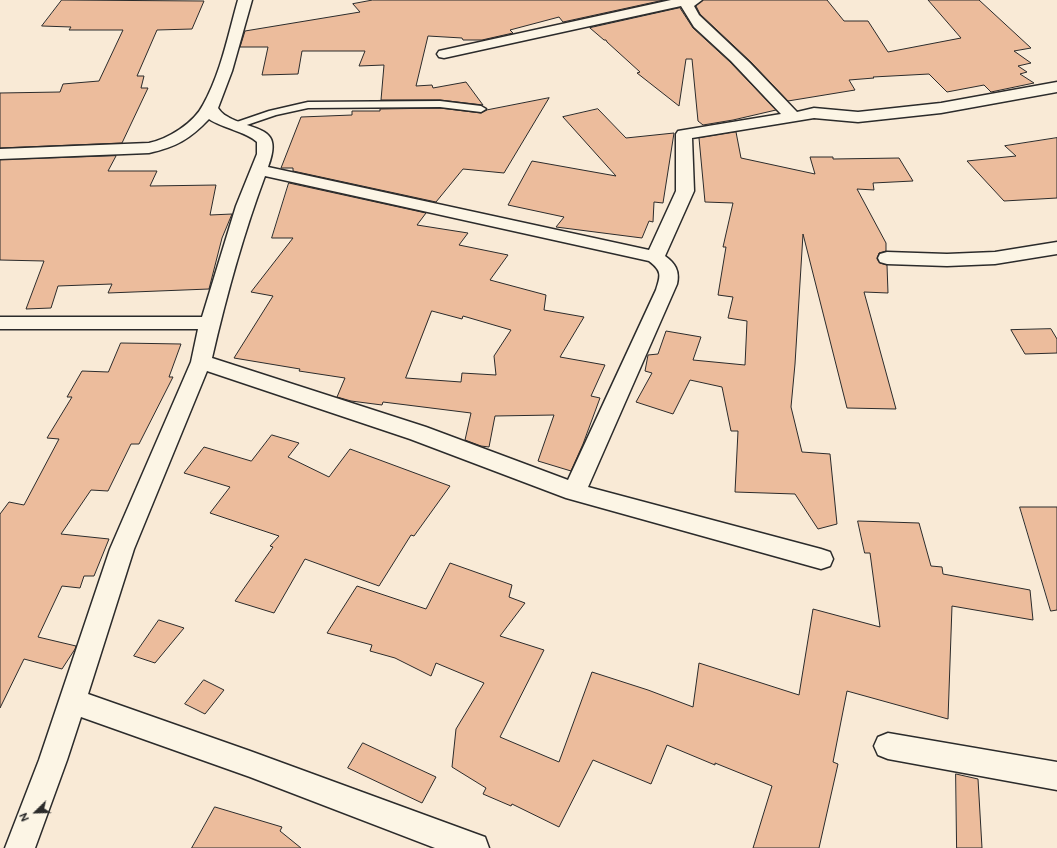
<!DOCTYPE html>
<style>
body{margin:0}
#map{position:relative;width:1057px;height:848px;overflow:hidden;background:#f9ead6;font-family:"Balsamiq Sans",sans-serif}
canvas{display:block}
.north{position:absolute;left:16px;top:792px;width:40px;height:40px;-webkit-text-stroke:3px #fcf5e5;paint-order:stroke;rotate:247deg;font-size:11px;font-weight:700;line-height:16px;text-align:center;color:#2b2b2b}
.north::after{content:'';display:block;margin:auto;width:14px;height:18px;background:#2b2b2b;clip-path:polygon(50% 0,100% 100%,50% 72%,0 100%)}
</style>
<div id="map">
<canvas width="1057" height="848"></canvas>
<div class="north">N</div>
</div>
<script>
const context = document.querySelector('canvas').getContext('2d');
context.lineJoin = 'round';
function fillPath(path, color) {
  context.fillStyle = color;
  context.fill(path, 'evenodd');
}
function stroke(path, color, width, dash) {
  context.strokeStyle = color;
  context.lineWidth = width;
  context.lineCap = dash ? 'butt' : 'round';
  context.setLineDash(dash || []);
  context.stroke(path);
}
const building = new Path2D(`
 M62,0l142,1 -12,28 -35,1 -20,46h7l-3,12h7l-26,55 -122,5v-55l60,-1 3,-8 36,-3 24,-51h-54l2,-3 -29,-1z
 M373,0h291l-101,22 -4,-5 -49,13 3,3 -31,7h-19l-1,-2 -34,-2 -12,50 16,-1 1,3 33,-6 17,23 -43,-5h-59l3,-35 -25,1 6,-15h-63l-4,23 -36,1 6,-28h-28l5,-16 115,-19 -7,-8z
 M703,0h124l17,21h24l20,31 73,-14 -33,-38h51l52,48 -17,3 17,12 -13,3 9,6 -7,2 14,9 -43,9 -7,-7 -37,7 -18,-18 -56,3 1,1 -25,2 6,10 -67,11 -37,-39 -51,-48 -4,-8z
 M680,8l13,20 37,34 46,48 -43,10 -30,5 -5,-4 -6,-62h-6l-7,47 -42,-33 3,-1 -33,-30 -1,-2h-2l-14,-12z
 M549,98l-45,75 -41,-4 -27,33 -143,-31v-3h-12l20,-51 51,-2v-4h28v-2l60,-1 41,5 6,-3z
 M598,109l28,29 48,-5 -11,70 -9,-1 -1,20 -4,-1 -7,17 -86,-11 8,-10 -56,-12 24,-44 84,15 -53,-59z
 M736,132l5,26 74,16 -5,-17h23v2l66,-1 14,23 -40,2 1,7 -17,-1 29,54v8l-7,2 -2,6 3,4 7,2 1,28 -24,-1 32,117 -49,-1 -44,-174 -8,130 -4,43 11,45 28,2 7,70 -19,5 -23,-35 -60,-2 3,-61h-7l-9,-44 -32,-7 -17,34 -37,-12 16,-29 -7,-2 3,-16 10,-1 8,-23 35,6 -8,23 52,5 2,-44 -19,-3 5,-21 -15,-2 8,-48h-3l10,-44 -28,-1 -6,-64z
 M1057,138v60l-53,3 -37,-40 49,-5 -11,-10z
 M116,156l-8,15h49l-7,15 66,-1 -6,30 22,-1 -10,24 -13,51 -101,4 4,-9 -54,2 -7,22 -25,1 18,-48 -44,-1v-100z
 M289,183l137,30 -9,12 51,8 -9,12 49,10 -18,25 56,15 -2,15 40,7 -24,40 45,8 -14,31 9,2 -17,46 -12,27 -33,-10 16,-46 -59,1 -6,31 -8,-1 -16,-6 6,-27 -88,-11 -1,3 -31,-4 -14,-4 8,-19 -46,-7 1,-2 -66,-11 39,-62 -22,-4 42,-54h-21zM432,311l30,8 1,-3 48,14 -17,26 2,19 -34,-2 -1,9 -55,-4z
 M1051,329l6,10v14l-32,1 -14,-24z
 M121,343l60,1 -12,33h4l-34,67h-8l-23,47 -17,-1 -30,44 48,5 -15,37h-10l-4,12 -18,-2 -24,51 38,9 -1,3 -13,20 -38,-10 -24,49v-194l9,-12 15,3 35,-66 -12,-1 25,-41h-5l15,-26 26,1z
 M272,435l27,8 -11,14 41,20 21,-28 100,37 -36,50 -3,-1 -32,51 -74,-27 -31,54 -39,-12 38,-54 -3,-1 9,-10 -69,-23 20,-26 -46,-14 20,-26 47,14z
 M1020,507h37v103l-6,1z
 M858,521l61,2 12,43 11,1 1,7 87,16 3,30 -81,-14 -4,113 -101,-28 -14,71 5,2 -19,84h-66l19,-62 -57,-23v2l-48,-20 -16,39 -58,-24 -34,67 -47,-23 -1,2 -28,-12 3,-6 -34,-21 4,-38 28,-46 -48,-20 -5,13 -36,-18 -25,-7 2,-6 -45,-12 30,-47 69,23 24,-46 62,22 -3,12 16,6 -25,33 44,14 -44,87 59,25 33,-90 56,18 45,17 6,-44 100,32 14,-86 67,18 -10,-74h-5z
 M159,620l25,8 -29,35 -21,-7z
 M204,680l20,10 -19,24 -20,-10z
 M363,743l73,34 -14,26 -74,-35z
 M956,774l22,5 4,69h-25z
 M215,807l67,20 -2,4 21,17h-109z`);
fillPath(building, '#ecbc9c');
stroke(building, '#2b2b2b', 1);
const service = new Path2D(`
 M440,101l41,5 5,3 -5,3 -41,-5 -132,1 -32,7 -41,14 -5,-3 1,-2 38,-13 39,-9z`);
const minor = new Path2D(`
 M238,0h14l-20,71 -14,37c4,6 8,8 14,11 28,13 51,9 36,48l381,83 27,-59v-57l2,-3 103,-17 -50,-53 -37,-34 -13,-21 -237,52 -5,-1 -2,-3 2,-3 232,-51h31l-8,6 5,9 51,48 47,49 17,-4 44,4 83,-9 116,-21v10l-116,21 -83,9 -44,-4 -122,20 2,53 -29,65c10,7 15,15 12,28l-89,203 233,62 9,3 3,7 -3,7 -9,3 -255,-71 -156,-59 -203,-68 -73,178 -46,145 162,57 224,82 11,4 4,11h-54l-185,-71 -169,-60 -14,43 -32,88h-30l34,-88 71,-211 81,-187 7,-33h-198v-12h202l34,-111 21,-52v-12c-10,-10 -35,-14 -48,-23 -19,20 -33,28 -60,34l-149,6v-10l149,-6c19,-4 45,-20 54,-38 18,-32 25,-70 35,-105zM265,176l384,85c13,10 12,14 7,29l-88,190 -142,-53 -214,-69c14,-61 31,-123 53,-182z
 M1057,242v12l-62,10 -48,2 -60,-2 -7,-2 -2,-4 2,-4 7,-2 60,2 48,-2z
 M888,733l169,29v28l-169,-31 -10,-4 -4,-9 4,-9z`);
stroke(service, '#2b2b2b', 3);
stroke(minor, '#2b2b2b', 3);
fillPath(service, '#fcf5e5');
fillPath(minor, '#fcf5e5');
</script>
